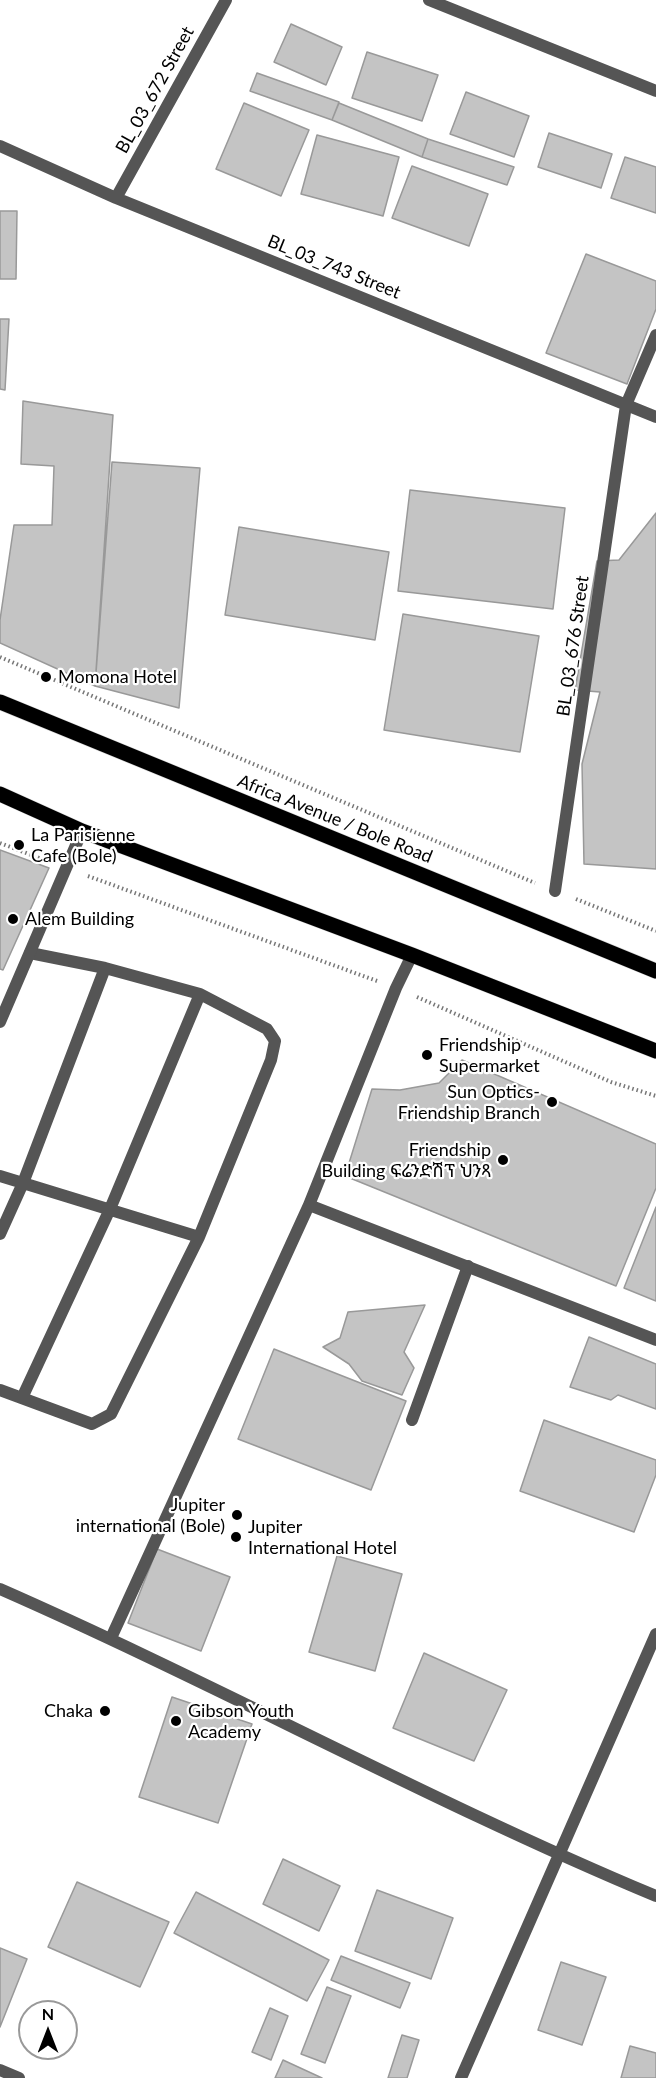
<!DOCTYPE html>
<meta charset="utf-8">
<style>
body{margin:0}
#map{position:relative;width:656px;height:2078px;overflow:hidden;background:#fff;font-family:Lato,sans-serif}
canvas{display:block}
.north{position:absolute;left:18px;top:2000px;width:60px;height:60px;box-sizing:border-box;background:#fff;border:2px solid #999;border-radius:50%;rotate:0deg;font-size:16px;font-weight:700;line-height:24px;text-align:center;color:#000}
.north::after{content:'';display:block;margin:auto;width:21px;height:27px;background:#000;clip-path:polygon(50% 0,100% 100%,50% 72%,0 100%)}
</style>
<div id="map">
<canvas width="656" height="2078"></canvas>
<div class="north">N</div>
</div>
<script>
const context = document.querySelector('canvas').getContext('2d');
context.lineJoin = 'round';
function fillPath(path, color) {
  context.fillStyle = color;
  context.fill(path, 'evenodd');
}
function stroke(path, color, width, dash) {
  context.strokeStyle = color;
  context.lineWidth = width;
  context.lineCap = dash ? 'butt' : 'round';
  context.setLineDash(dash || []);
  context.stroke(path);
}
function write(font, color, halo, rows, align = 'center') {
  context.font = font + ' Lato,"Noto Sans Ethiopic",sans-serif';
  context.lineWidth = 4.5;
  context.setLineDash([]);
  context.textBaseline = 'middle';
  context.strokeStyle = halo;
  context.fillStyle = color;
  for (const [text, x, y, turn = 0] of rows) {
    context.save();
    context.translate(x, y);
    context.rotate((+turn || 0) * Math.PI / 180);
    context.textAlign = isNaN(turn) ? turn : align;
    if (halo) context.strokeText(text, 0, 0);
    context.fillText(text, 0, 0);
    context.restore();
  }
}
const building = new Path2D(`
 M291,24l51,23 -16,38 -52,-23z
 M367,52l71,23 -16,46 -70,-23z
 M257,73l82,29 -7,18 -82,-29z
 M466,92l63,24 -15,41 -64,-23z
 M244,103l65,27 -28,66 -65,-27z
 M339,103l89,36 -6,18 -90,-37z
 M549,133l63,21 -11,34 -63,-21z
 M317,135l82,22 -16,59 -82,-22z
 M428,139l86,28 -7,18 -85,-28z
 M625,157l31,10v46l-45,-15z
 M412,166l76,28 -19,52 -77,-28z
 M0,211h17l-1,68h-16z
 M586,254l70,27v28l-29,75 -81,-31z
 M0,319h9l-4,71 -5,-1z
 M23,401l90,14 -18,271 -95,-43v-23l14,-95h38l2,-59 -33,-2z
 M112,462l88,6 -21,240 -84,-22z
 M410,490l155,18 -12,101 -155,-18z
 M656,513v356l-72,-5 -2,-100 18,-72 -25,-2 22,-129 22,-1z
 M239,527l150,25 -14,88 -150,-25z
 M403,614l136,22 -19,116 -136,-22z
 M0,850l49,18 -46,102 -3,-1z
 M462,1060l194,84v44l-40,98 -271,-110 27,-87 28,1 39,-7z
 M656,1207v94l-32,-13z
 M425,1305l-21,47 10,16 -12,27 -40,-14 -13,-17 -26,-17 17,-9 8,-26z
 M589,1337l67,27v45l-38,-14 -7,5 -41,-13z
 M274,1349l132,52 -35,89 -133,-51z
 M544,1420l112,40v15l-22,57 -114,-41z
 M157,1549l73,28 -29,74 -73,-28z
 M337,1556l65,18 -27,97 -66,-19z
 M424,1653l83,37 -33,71 -81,-33z
 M172,1697l80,27 -34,99 -79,-26z
 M283,1859l57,27 -21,45 -56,-27z
 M77,1882l92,40 -29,65 -92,-40z
 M377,1890l76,28 -22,61 -76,-28z
 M196,1892l133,68 -22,41 -133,-68z
 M0,1948l27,11 -27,68z
 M341,1956l69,27 -10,25 -69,-28z
 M561,1962l45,15 -24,68 -44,-15z
 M327,1987l24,9 -26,67 -24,-9z
 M270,2008l18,8 -17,44 -19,-8z
 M402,2035l17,5 -12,38h-19z
 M630,2046l26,7v25h-35z
 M283,2060l39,18h-47z`);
fillPath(building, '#c4c4c4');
stroke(building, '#999', 1.5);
const primary = new Path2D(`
 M0,702l656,269
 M0,794l82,37 330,124 244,96`);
stroke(primary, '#dbdbdb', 16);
stroke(new Path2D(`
 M0,657l535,226
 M0,843l47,18
 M88,876l289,105
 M576,899l80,32
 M417,997l194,85 45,14`), '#777', 4, [1.5, 3]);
stroke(new Path2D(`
 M0,1176l199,61
 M0,1234l23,-51 82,-215
 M0,1390l92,34 19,-10 88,-177 72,-177 4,-19 -8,-12 -67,-35 -95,-26 -75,-15
 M22,1398l88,-189 90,-215
 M412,1420l56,-154`), '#555', 12);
stroke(new Path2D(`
 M429,0l227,91
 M0,146l116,52 540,219
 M116,198l110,-198
 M555,891l71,-486 30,-70
 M0,1022l82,-191
 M309,1205l347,135
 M0,1589c221,97 433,214 656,307
 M111,1638l198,-433 87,-217 16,-33
 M0,2070l19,8
 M461,2078l195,-444`), '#555', 12);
stroke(primary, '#000', 15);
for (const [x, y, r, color] of [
 [46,677,6,"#000"],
 [19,845,6,"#000"],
 [13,919,6,"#000"],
 [427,1055,6,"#000"],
 [552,1102,6,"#000"],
 [503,1160,6,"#000"],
 [237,1515,6,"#000"],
 [236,1537,6,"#000"],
 [105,1711,6,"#000"],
 [176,1721,6,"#000"]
]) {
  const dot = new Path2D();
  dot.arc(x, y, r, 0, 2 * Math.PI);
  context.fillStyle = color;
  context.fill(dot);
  stroke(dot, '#fff', 2);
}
write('18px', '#000', '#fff', [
 ["BL_03_672 Street",155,90,-61],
 ["BL_03_743 Street",334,267,22],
 ["BL_03_676 Street",573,646,-82],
 ["Africa Avenue / Bole Road",335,819,22]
]);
write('18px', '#000', '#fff', [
 ["Momona Hotel",58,677],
 ["La Parisienne",31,835],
 ["Cafe (Bole)",31,856],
 ["Alem Building",25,919],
 ["Friendship",439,1045],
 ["Supermarket",439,1066],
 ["Sun Optics-",540,1092,"right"],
 ["Friendship Branch",540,1113,"right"],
 ["Friendship",491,1150,"right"],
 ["Building ፍሬንድሽፕ ህንጻ",491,1171,"right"],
 ["Jupiter",225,1505,"right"],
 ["international (Bole)",225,1526,"right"],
 ["Jupiter",248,1527],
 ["International Hotel",248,1548],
 ["Chaka",93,1711,"right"],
 ["Gibson Youth",188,1711],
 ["Academy",188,1732]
], 'left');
</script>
